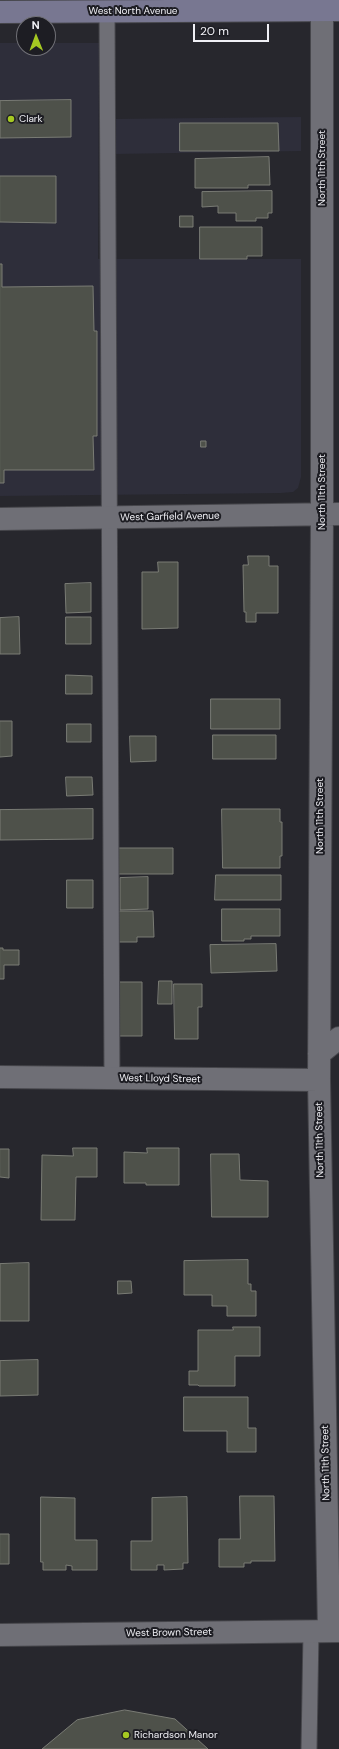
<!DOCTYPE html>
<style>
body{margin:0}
#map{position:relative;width:339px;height:1749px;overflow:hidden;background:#27272d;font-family:"DM Sans",sans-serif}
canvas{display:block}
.north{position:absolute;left:16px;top:16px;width:40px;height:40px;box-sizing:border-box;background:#1d1d23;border:1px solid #717177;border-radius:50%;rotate:359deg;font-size:11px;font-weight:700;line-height:16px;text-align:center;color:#f0f0f5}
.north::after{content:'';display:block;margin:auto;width:14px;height:18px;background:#a5c822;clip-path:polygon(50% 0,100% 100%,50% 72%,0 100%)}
.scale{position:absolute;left:193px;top:24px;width:76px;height:18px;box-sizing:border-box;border:2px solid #f0f0f5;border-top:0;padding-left:5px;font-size:12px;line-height:14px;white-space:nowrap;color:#f0f0f5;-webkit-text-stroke:3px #1d1d23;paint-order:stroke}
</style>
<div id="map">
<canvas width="339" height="1749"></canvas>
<div class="north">N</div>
<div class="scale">20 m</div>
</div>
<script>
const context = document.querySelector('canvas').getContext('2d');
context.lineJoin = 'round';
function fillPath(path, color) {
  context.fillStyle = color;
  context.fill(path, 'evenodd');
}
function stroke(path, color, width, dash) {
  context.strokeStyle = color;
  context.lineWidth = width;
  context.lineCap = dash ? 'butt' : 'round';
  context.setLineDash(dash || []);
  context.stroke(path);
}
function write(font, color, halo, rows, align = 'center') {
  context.font = font + ' "DM Sans",sans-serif';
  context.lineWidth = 4;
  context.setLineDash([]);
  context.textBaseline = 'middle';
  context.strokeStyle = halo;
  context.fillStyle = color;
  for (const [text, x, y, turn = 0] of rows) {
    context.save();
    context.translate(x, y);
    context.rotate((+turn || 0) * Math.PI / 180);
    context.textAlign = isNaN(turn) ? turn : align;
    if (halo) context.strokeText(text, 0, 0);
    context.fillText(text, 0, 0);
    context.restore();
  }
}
fillPath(new Path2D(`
 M0,43h24v5h24v-5h51l-1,216h203v218l-3,11 -5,4 -12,1 -281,3z
 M301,117v34l-187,3v-35z`), '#2e2e3a');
const building = new Path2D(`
 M71,100v37l-71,1v-37z
 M180,123h98l1,28h-99z
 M269,157l1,28h-22v3h-53v-29z
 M0,176h56v47l-56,-1z
 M272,191v22h-4v5h-12v3h-20v-8h-18v-7l-16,1v-15z
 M180,216h13v11h-13z
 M200,227h62v29h-15v3h-47z
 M0,264h2v23l91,-1 1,45h3v105h-4l1,34h-90v13h-4z
 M201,441h5v6h-5z
 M248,556h21v10h9v47h-22v9h-10v-10h-2l-1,-47h5z
 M158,562h20v66l-36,1v-57h16z
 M91,583v29l-25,1 -1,-29z
 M19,617l1,37h-20v-36z
 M66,617h25v27h-25z
 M66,675l26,1v18h-26z
 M211,699h69v30h-69z
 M0,721h12v35l-12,1z
 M67,724h24v18h-24z
 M213,735h63v24h-63z
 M130,736h26v25l-25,1z
 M66,777h26l1,18 -26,1z
 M93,809v30l-93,1v-30z
 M222,809h58v13h2v34h-2v12h-57z
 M116,848h57v26h-56z
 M216,875h65v25h-66z
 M148,877v32l-28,1v-32z
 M67,880h26v28h-26z
 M222,909h58v27h-29v3h-7v2h-22z
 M115,911h38l1,26h-17v5h-22z
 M276,944l1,27 -66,2 -1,-28z
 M0,948h3v2h16v15h-15v14h-4z
 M159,981h13v23h-14z
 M116,982h26v54h-25z
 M174,984h28v23h-4v32h-23z
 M73,1148h24v29h-21l-1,43h-34l1,-65 31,1z
 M147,1148h32v37h-33v-2h-22v-31l23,1z
 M0,1149h9v29l-9,-1z
 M211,1154h28l1,26 28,1v36h-56z
 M248,1260v24h3v7h5v25h-29v-10h-15v-11h-28v-34z
 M29,1263v58h-29v-57z
 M118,1281h13l1,12 -14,1z
 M233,1327h27v29h-25v30h-36l-1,-1h-9v-14h9v-41h35z
 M38,1360v35l-38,1v-35z
 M184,1397h64v31h8v24h-29v-21h-43z
 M240,1496h34l1,65h-24v2h-7v4h-25v-28h21z
 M41,1497l34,1v42h22v30h-25v-4l-6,-1v5h-23v-8h-2z
 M187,1497l1,66h-5v6l-19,1v-5h-7v5h-26v-29h21v-43z
 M0,1534h9v30h-9z
 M125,1710l50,9 33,30h-166l35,-29z`);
fillPath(building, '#4e514a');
stroke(building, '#7a7c75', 1);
const lane = new Path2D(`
 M107,11l5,1068
 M309,1749l2,-118`);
const street = new Path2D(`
 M322,0v514l-3,566 10,551
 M0,519l339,-5
 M319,1054l20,-16
 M0,1077l319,3
 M0,1635l339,-4`);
const secondary = new Path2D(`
 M0,12l339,-2`);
stroke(lane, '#46464b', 17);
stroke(street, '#46464b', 24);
stroke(secondary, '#46464b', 24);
stroke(lane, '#6f6f76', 15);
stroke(street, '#6f6f76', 22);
stroke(secondary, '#787791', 22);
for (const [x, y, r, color] of [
 [11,119,4,"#a5c822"],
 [126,1735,4,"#a5c822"]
]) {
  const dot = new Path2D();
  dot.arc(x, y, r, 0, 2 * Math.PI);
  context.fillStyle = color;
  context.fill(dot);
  stroke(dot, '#1d1d23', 1.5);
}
write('10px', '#f0f0f5', '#1d1d23', [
 ["West North Avenue",133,11],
 ["North 11th Street",322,168,-90],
 ["North 11th Street",322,492,-90],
 ["West Garfield Avenue",170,517,-1],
 ["North 11th Street",320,816,-90],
 ["West Lloyd Street",160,1079,1],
 ["North 11th Street",320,1140,-91],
 ["North 11th Street",326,1463,-91],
 ["West Brown Street",169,1633,-1]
]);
write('10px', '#f0f0f5', '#1d1d23', [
 ["Clark",19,119],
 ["Richardson Manor",134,1735]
], 'left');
</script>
